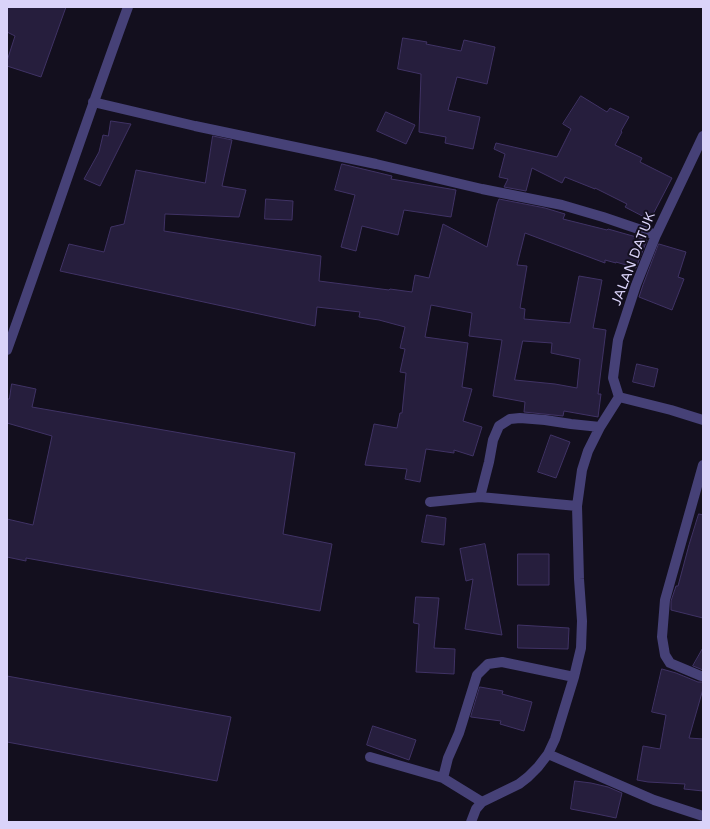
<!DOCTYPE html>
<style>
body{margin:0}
#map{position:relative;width:710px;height:829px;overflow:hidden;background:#130f1e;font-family:"Varela Round",sans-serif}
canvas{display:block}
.frame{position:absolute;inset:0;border:8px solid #dad3f9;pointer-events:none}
</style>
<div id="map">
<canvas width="710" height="829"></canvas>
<div class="frame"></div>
</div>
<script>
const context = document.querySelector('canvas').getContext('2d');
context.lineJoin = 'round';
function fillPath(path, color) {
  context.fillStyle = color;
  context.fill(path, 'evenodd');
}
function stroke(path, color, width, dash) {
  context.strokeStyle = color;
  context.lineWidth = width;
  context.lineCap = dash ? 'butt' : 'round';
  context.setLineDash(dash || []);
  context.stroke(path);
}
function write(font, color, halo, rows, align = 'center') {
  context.font = font + ' "Varela Round",sans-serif';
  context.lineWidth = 4;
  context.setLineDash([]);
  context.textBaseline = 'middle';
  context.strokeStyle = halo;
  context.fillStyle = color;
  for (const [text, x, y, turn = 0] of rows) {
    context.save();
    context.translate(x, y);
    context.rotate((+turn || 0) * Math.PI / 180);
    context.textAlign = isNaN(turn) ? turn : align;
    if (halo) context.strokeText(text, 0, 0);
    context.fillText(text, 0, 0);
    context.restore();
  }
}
const building = new Path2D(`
 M7,7h59l-25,70 -34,-11v-5l8,-25 -8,-4z
 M403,38l24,4 -1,2 35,7 3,-11 31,7 -8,37 -30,-7 -9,33 32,7 -7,32 -28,-6 1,-6 -27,-5 2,-58 -23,-5z
 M581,96l26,16 3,-4 19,9 -8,14 1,1 -7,13 27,13 -2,4 32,16 -22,42 -25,-13 2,-3 -32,-16v1l-30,-12 -3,6 -30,-15 -6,23 -22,-4 4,-8 -9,-2 6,-23 -11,-5 2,-6 61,14 14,-28 -8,-5z
 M386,112l29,13 -9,19 -29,-13z
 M111,121l20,3 -31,62 -16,-7 15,-27 4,-17 5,1z
 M213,136l19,4 -10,46 24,4 -7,27 -74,-3 -1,17 157,25 -2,25 70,9 1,-1 22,3 3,-17 14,3 14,-54 44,23 10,-43 2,-5 46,9 20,6 -2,5 44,11 1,-1 39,11 -11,28 -20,-6v1l-11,-3v3l-80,-30 -8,32 10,1 -7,42 5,1 -1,10 46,4 9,-47 23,4 -9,48 13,2 -8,64h3l-3,23 -34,-6 -1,5 -39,-4 1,-10 -32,-6 9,-56 -33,-4 3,-23 -41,-8 -6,32 43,6 -6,44 10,2 -9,32 19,6 -9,29 -19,-6v3l-28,-4 -6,33 -15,-3 2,-10 -42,-4 9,-41 23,4 3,-15h2l4,-40 -6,-1 5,-23 -5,-1 5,-21 -26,-7 -20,-3 1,-5 -43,-5 -2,19 -255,-55 9,-27 35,8 7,-25 13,-3 12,-54 69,13zM523,341l29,2 -1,10 29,6 -3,29 -22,-4 -40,-4z
 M342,164l50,12 -1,3 65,11 -5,27 -47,-7 -6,25 -36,-9 -6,25 -15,-4 14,-52 -20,-5z
 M266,199l27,2 -1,19 -27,-1z
 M659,244l27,8 -8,25 6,2 -12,31 -33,-13 4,-12z
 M637,364l21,5 -4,18 -21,-5z
 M12,384l24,5 -4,18 263,46 -12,81 49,10 -12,67 -294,-53v3l-19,-4v-38l26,6 19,-89 -45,-13v-24h2z
 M551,435l19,7 -14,36 -18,-6z
 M699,514l4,1v103l-32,-8v-9l5,-15h2l11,-41z
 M427,515l19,3 -2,27 -22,-3z
 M485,544l17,91 -37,-6 8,-50 -7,2 -6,-32z
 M518,554h31v31h-31z
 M416,597l23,1 -5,50 21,1 -1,25 -38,-2 3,-48 -5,-1z
 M518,625l51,3 -1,21 -50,-1z
 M703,648v22l-10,-4z
 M662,669l14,4 22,9h5v7l-14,49 14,1v52l-19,-2 1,-5 -37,-2 -11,-2 6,-34 17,3 6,-34 -14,-3z
 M7,676l224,41 -14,64 -210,-39z
 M480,687l23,4 -1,3 30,8 -8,29 -24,-7 1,-3 -30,-4z
 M373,726l43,14 -7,20 -42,-15z
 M575,781l16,2 17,4 14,6 -6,25 -19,-4 -26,-5z`);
fillPath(building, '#261e3d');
stroke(building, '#403365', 1);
stroke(new Path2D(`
 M93,102l102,24 181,38 106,25 80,16 41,12 53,18
 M7,350c41,-114 79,-229 121,-343
 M619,397l-6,-19 5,-38 18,-55 20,-50 47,-99
 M619,397l52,13 32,10
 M480,497l9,-35 4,-22 6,-14 11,-7 10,-1 25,2 26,4 29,3
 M430,502l50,-5 97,9
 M701,676l-31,-13 -5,-8 -3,-18 3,-37 38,-135
 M548,754l106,46 49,16
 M370,757l73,21 39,24
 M443,778l5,-20 11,-25 18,-58 11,-11 14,-2 72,15
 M471,822l5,-13 6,-7 37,-18 9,-7 10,-10 10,-13 7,-15 19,-62 7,-29 1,-27 -3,-42 -2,-73 5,-36 6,-19 12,-24 19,-30`), '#464177', 10);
write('14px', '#dad3f9', '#130f1e', [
 ["JALAN DATUK",634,259,-69]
]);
</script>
